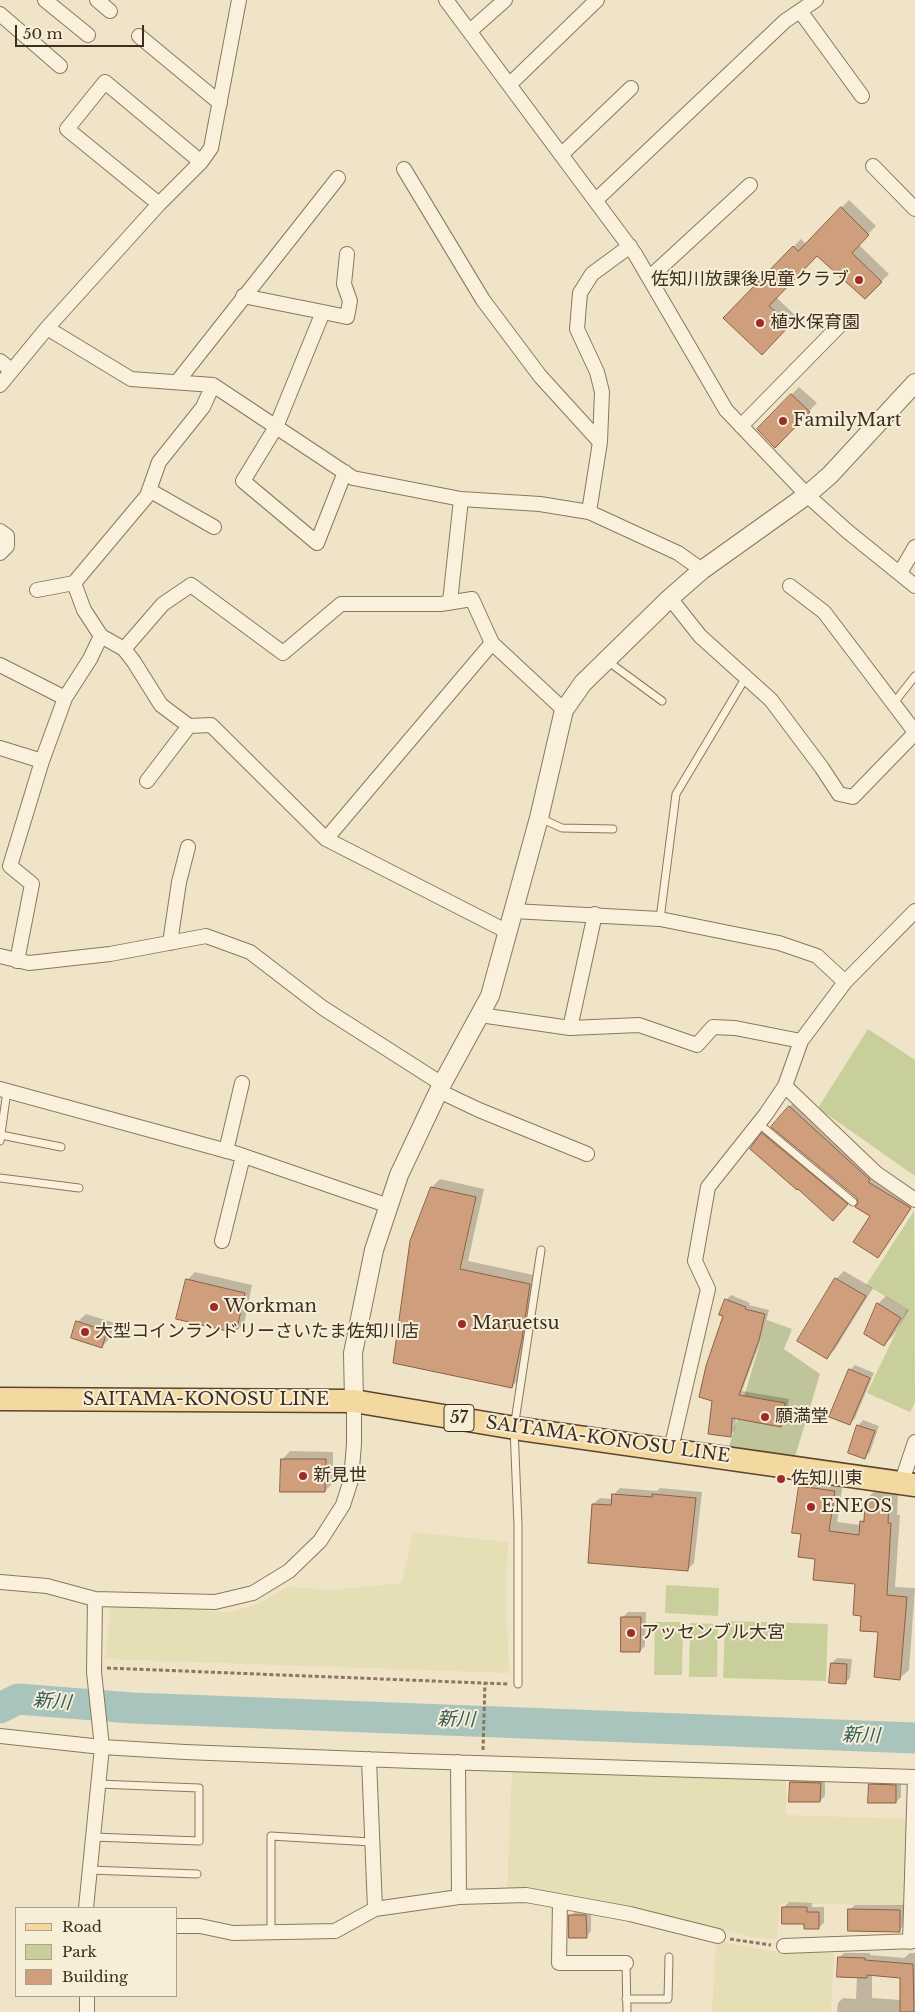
<!DOCTYPE html>
<meta charset="utf-8">
<style>
body{margin:0}
#map{position:relative;width:915px;height:2012px;overflow:hidden;background:#f0e4c8;font-family:"Libre Baskerville",serif}
canvas{display:block}
.legend{position:absolute;left:15px;top:1907px;width:162px;height:90px;box-sizing:border-box;background:#f7eed8;border:1px solid #ada18e;margin:0;padding:6px 9px;list-style:none;font-size:15px;color:#3d2e20}
.legend li{display:flex;align-items:center;gap:10px;height:25px}
.legend b{width:25px;border:1px solid #ada18e}
.scale{position:absolute;left:15px;top:25px;width:129px;height:22px;box-sizing:border-box;border:2px solid #3d2e20;border-top:0;padding-left:6px;font-size:15px;line-height:18px;white-space:nowrap;color:#3d2e20;-webkit-text-stroke:4px #f7eed8;paint-order:stroke}
</style>
<div id="map">
<canvas width="915" height="2012"></canvas>
<ul class="legend">
<li><b style="height:6px;background:#f3d9a0"></b>Road</li>
<li><b style="height:14px;background:#c9cf9b"></b>Park</li>
<li><b style="height:14px;background:#cf9f7d"></b>Building</li>
</ul>
<div class="scale">50 m</div>
</div>
<script>
const context = document.querySelector('canvas').getContext('2d');
context.lineJoin = 'round';
function fillPath(path, color) {
  context.fillStyle = color;
  context.fill(path, 'evenodd');
}
function stroke(path, color, width, dash) {
  context.strokeStyle = color;
  context.lineWidth = width;
  context.lineCap = dash ? 'butt' : 'round';
  context.setLineDash(dash || []);
  context.stroke(path);
}
function write(font, color, halo, rows, align = 'center') {
  context.font = font + ' "Libre Baskerville","Noto Sans JP",serif';
  context.lineWidth = 4;
  context.setLineDash([]);
  context.textBaseline = 'middle';
  context.strokeStyle = halo;
  context.fillStyle = color;
  for (const [text, x, y, turn = 0] of rows) {
    context.save();
    context.translate(x, y);
    context.rotate((+turn || 0) * Math.PI / 180);
    context.textAlign = isNaN(turn) ? turn : align;
    if (halo) context.strokeText(text, 0, 0);
    context.fillText(text, 0, 0);
    context.restore();
  }
}
fillPath(new Path2D(`
 M413,1532l95,10 -2,55 3,76 -404,-14 6,-54 120,7 29,-9 27,-16 45,3 70,-7z
 M512,1771l274,8v36l124,4 -3,87 -127,-3 -3,36 -19,-1 -109,-23 -142,-23z
 M716,1941l62,11 56,1 -3,59h-119z`), '#e6deb5');
fillPath(new Path2D(`
 M868,1029l47,31v116l-97,-68z
 M914,1211l1,191 -5,10 -43,-19 40,-84 -41,-24z
 M666,1585l53,3 -1,28 -53,-3z
 M725,1621l103,3 -2,57 -103,-3z
 M655,1622h28l-1,53h-28z
 M690,1623l28,1 -1,53h-28z`), '#c9cf9b');
fillPath(new Path2D(`
 M767,1320l25,9 -8,20 36,25 -26,86 -66,-10z`), '#bfc49a');
fillPath(new Path2D(`
 M849,200l27,26 -18,18 31,30 -24,23 -48,-43 -41,43 21,20 -35,36 -37,-35 76,-79 5,5z
 M799,387l18,16 -42,43 -17,-17z
 M793,1103l80,72 -2,3 43,26 -32,48 -10,-37 -12,-12 -3,-6 -85,-71z
 M765,1132l84,70 -16,18 -9,-10 -73,-61z
 M440,1179l44,10 -16,72 70,15 -18,103 -9,8 -117,-25 38,-175z
 M844,1271l29,17 -38,61 -8,8 -28,-17 37,-61z
 M195,1272l57,13 -8,39 -9,8 -48,-52z
 M731,1295l19,8 -1,2 20,5 -6,24 -21,57 47,8 -4,22 -5,5 -44,-8 -1,12 -5,5 -6,-119 2,-16z
 M886,1296l23,14 -17,27 -8,8 -6,-41z
 M86,1314l29,9 -5,15 -8,9 -25,-25z
 M855,1365l19,8 -19,45 -6,6 1,-54z
 M863,1420l16,6 -9,26 -5,5 -7,-31z
 M290,1451l43,1v31l-8,8 -43,-31z
 M809,1478l34,5 -6,39 24,3v-3l4,-5 1,-18 9,-8 23,1 -1,23h3l-5,72 20,1 -6,82 -9,8 -21,-47 -17,-16 -5,-32 -41,-25 -14,-25 -2,-46z
 M620,1488l37,3 3,-3 42,4 -8,71 -7,7 -94,-66 7,-6 13,1v-4z
 M628,1612h18l-1,34 -5,5 -17,-34z
 M837,1658l15,1 -2,19 -5,5 -13,-20z
 M796,1777l29,1v18l-5,5 -29,-19z
 M875,1780h26v17l-5,5 -26,-17z
 M789,1902l23,1v4h12v16l-6,5 -12,-5 -23,-15z
 M855,1905h52l-2,20 -6,5 -50,-20z
 M576,1911h15v20l-5,6 -16,-21z
 M844,1953h26v2l34,3 6,-5h5v59h-78l1,-9 5,-5 13,1 1,-23 -18,-18zM872,1974l29,3v23l-29,-2z`), '#0003');
stroke(new Path2D(`
 M0,1708l18,-9 114,9 783,30`), '#a9c4bc', 31);
const building = new Path2D(`
 M841,207l28,28 -17,18 30,29 -17,17 -48,-43 -48,50 21,19 -28,30 -39,-37 70,-72 5,5z
 M791,394l19,18 -35,36 -18,-19z
 M789,1106l81,74 -2,2 43,26 -33,50 -25,-16 17,-26 -15,-9 3,-4 -1,-5 -86,-71z
 M762,1133l86,71 -15,17 -35,-32 -1,1 -47,-41z
 M431,1187l45,10 -16,72 70,15 -8,55 -10,49 -119,-25 17,-122z
 M835,1278l31,18 -39,63 -30,-18z
 M186,1279l59,14 -9,40 -60,-14z
 M725,1299l21,8 -1,2 20,5 -6,26 -20,55 46,8 -4,24 -49,-9 -1,19 -23,-3 4,-33 -13,-4 7,-31 17,-50 -4,-1z
 M877,1303l24,15 -17,28 -20,-12z
 M76,1321l31,10 -5,17 -31,-10z
 M849,1369l21,9 -20,47 -21,-8z
 M857,1425l18,6 -10,28 -17,-6z
 M281,1459h45l-1,33h-45z
 M799,1486l36,5 -6,40 30,4 1,-14 4,1 1,-23 24,1 -1,23h3l-4,72 20,2 -7,83 -26,-3 4,-45 -18,-1 1,-15 -8,-1 2,-31 -42,-4 2,-21 -17,-2 3,-23 -9,-1z
 M612,1494l40,3v-3l44,4 -8,73 -100,-8 4,-59 19,1z
 M621,1617h20l-1,35h-19z
 M831,1663l16,1 -1,20 -17,-1z
 M790,1782l31,1 -1,19h-31z
 M869,1784l27,1v18h-28z
 M782,1907h25v5h12v17h-15v-5h-22z
 M848,1909l52,1v22l-52,-1z
 M569,1915h17l1,23h-18z
 M838,1957l27,1v2l48,4 1,48h-14v-34l-33,-3v3l-30,-1z`);
fillPath(building, '#cf9f7d');
stroke(building, '#8d5f41', 1);
const service = new Path2D(`
 M606,660l56,41
 M893,704l22,-28
 M540,818l22,10 51,1
 M660,919l16,-125 70,-117
 M758,1123l95,79
 M1,1135l60,12
 M0,1141l7,-50
 M0,1178l79,10
 M518,1684v-159l-4,-97 27,-178
 M93,1837l106,4v-53l-101,-4
 M89,1870l108,4
 M271,1933v-97l100,6
 M626,1963l1,49
 M626,1999h42l1,-42`);
const minor = new Path2D(`
 M45,0l43,35
 M97,0l13,11
 M446,0l189,254 91,156 81,85 40,36 68,55
 M800,11l62,85
 M0,14l60,52
 M470,31l35,-31
 M139,36l81,67
 M510,84l87,-84
 M562,154l69,-66
 M873,166l42,43
 M404,169l79,131 57,76 60,66 -11,70
 M596,200l189,-179 31,-21
 M159,204l-92,-75 38,-47 96,80
 M649,278l101,-93
 M243,296l80,16 -47,115 -33,54 74,62 28,-71
 M323,312l24,5 3,-16 -6,-17 3,-30
 M47,328l84,51 82,6 140,93 108,21 79,5 49,8 89,41 24,17
 M0,361l11,9
 M177,382l161,-204
 M0,385l47,-57 112,-124 42,-42 10,-14 28,-148
 M741,426l98,-100
 M600,442l2,-50 -5,-20 -20,-43 3,-36 12,-19 38,-28
 M149,490l65,37
 M0,531l7,5v10l-7,7
 M900,573l15,-26
 M74,583l10,27 17,26 23,13 10,13 27,43 28,21 22,-1 115,114 182,93
 M790,586l34,26 91,120
 M37,590l37,-7 73,-87 12,-34 44,-55 10,-22
 M670,598l30,38 71,64 51,68 17,26 14,3 62,-64
 M450,602l11,-103
 M124,649l39,-45 28,-19 92,68 58,-49h100l31,-5 20,44 72,67
 M0,665l65,33
 M0,748l42,13
 M147,781l42,-55
 M326,839l166,-196
 M513,911l147,8 119,24 38,13 28,26
 M170,943l9,-61 9,-35
 M0,956l29,7 81,-9 96,-18 44,16 73,56 119,76
 M17,961l15,-77 -22,-18 32,-105 23,-63 25,-39 11,-23
 M480,1015l90,13 69,-3 58,20 16,-18 22,1 66,13
 M570,1028l25,-114
 M785,1086l91,87 39,27
 M0,1089l238,65 151,52
 M439,1091l40,19 108,44
 M226,1151l16,-68
 M222,1241l21,-85
 M671,1449l37,-160 -13,-28 13,-74 58,-73 19,-28 16,-45 44,-59 70,-71
 M901,1484l14,-42
 M0,1582l47,4 48,13 120,3 38,-9 36,-22 31,-30 23,-36 8,-25 3,-36v-43
 M0,1736l102,11 83,5 228,9 502,16
 M369,1759l6,150
 M458,1762l1,135
 M560,1902l-1,61h67
 M86,1908l16,-161 -8,-75 1,-73
 M176,1926h24l33,7 102,-2 40,-22 84,-12 67,-2 104,19 88,22
 M910,1942l5,-165
 M784,1946l131,-5
 M87,1996v16`);
const tertiary = new Path2D(`
 M354,1401l-1,-48 21,-103 25,-75 43,-91 48,-88 49,-178 25,-108 19,-27 87,-85 32,-28 105,-75 23,-20 85,-92`);
const primary = new Path2D(`
 M0,1399l354,2 167,28 394,56`);
stroke(service, '#8d765c', 9);
stroke(minor, '#8d765c', 16);
stroke(tertiary, '#8d765c', 20);
stroke(primary, '#5b4430', 25);
stroke(new Path2D(`
 M107,1668l401,16
 M483,1750l2,-67
 M730,1939l41,6`), '#8d765c', 3, [4, 2.5]);
stroke(service, '#faf1dc', 7);
stroke(minor, '#faf1dc', 14);
stroke(tertiary, '#faf1dc', 18);
stroke(primary, '#f3d9a0', 22);
for (const [x, y, r, color] of [
 [859,280,5,"#9e2a2b"],
 [760,323,5,"#9e2a2b"],
 [783,421,5,"#9e2a2b"],
 [214,1307,5,"#9e2a2b"],
 [462,1324,5,"#9e2a2b"],
 [85,1332,5,"#9e2a2b"],
 [765,1417,5,"#9e2a2b"],
 [303,1476,5,"#9e2a2b"],
 [781,1479,5,"#9e2a2b"],
 [811,1507,5,"#9e2a2b"],
 [631,1633,5,"#9e2a2b"]
]) {
  const dot = new Path2D();
  dot.arc(x, y, r, 0, 2 * Math.PI);
  context.fillStyle = color;
  context.fill(dot);
  stroke(dot, '#f7eed8', 2);
}
for (const [x, y, w] of [
 [459,1418,30]
]) {
  const box = new Path2D();
  box.roundRect(x - w / 2, y - 13.5, w, 27, 4);
  context.fillStyle = '#f7eed8';
  context.fill(box);
  stroke(box, '#3d2e20', 1);
}
write('bold 16px', '#3d2e20', null, [
 ["57",459,1418]
]);
write('18px', '#3d2e20', '#f7eed8', [
 ["佐知川放課後児童クラブ",849,280,"right"],
 ["植水保育園",770,323],
 ["FamilyMart",793,421],
 ["Workman",224,1307],
 ["Maruetsu",472,1324],
 ["大型コインランドリーさいたま佐知川店",95,1332],
 ["願満堂",775,1417],
 ["新見世",313,1476],
 ["佐知川東",791,1479],
 ["ENEOS",821,1507],
 ["アッセンブル大宮",641,1633]
], 'left');
write('18px', '#3d2e20', '#f7eed8', [
 ["SAITAMA-KONOSU LINE",206,1400],
 ["SAITAMA-KONOSU LINE",608,1440,8]
]);
write('italic 19px', '#2f5d5a', '#f7eed8', [
 ["新川",52,1702,5],
 ["新川",456,1720,2],
 ["新川",861,1736,2]
]);
</script>
